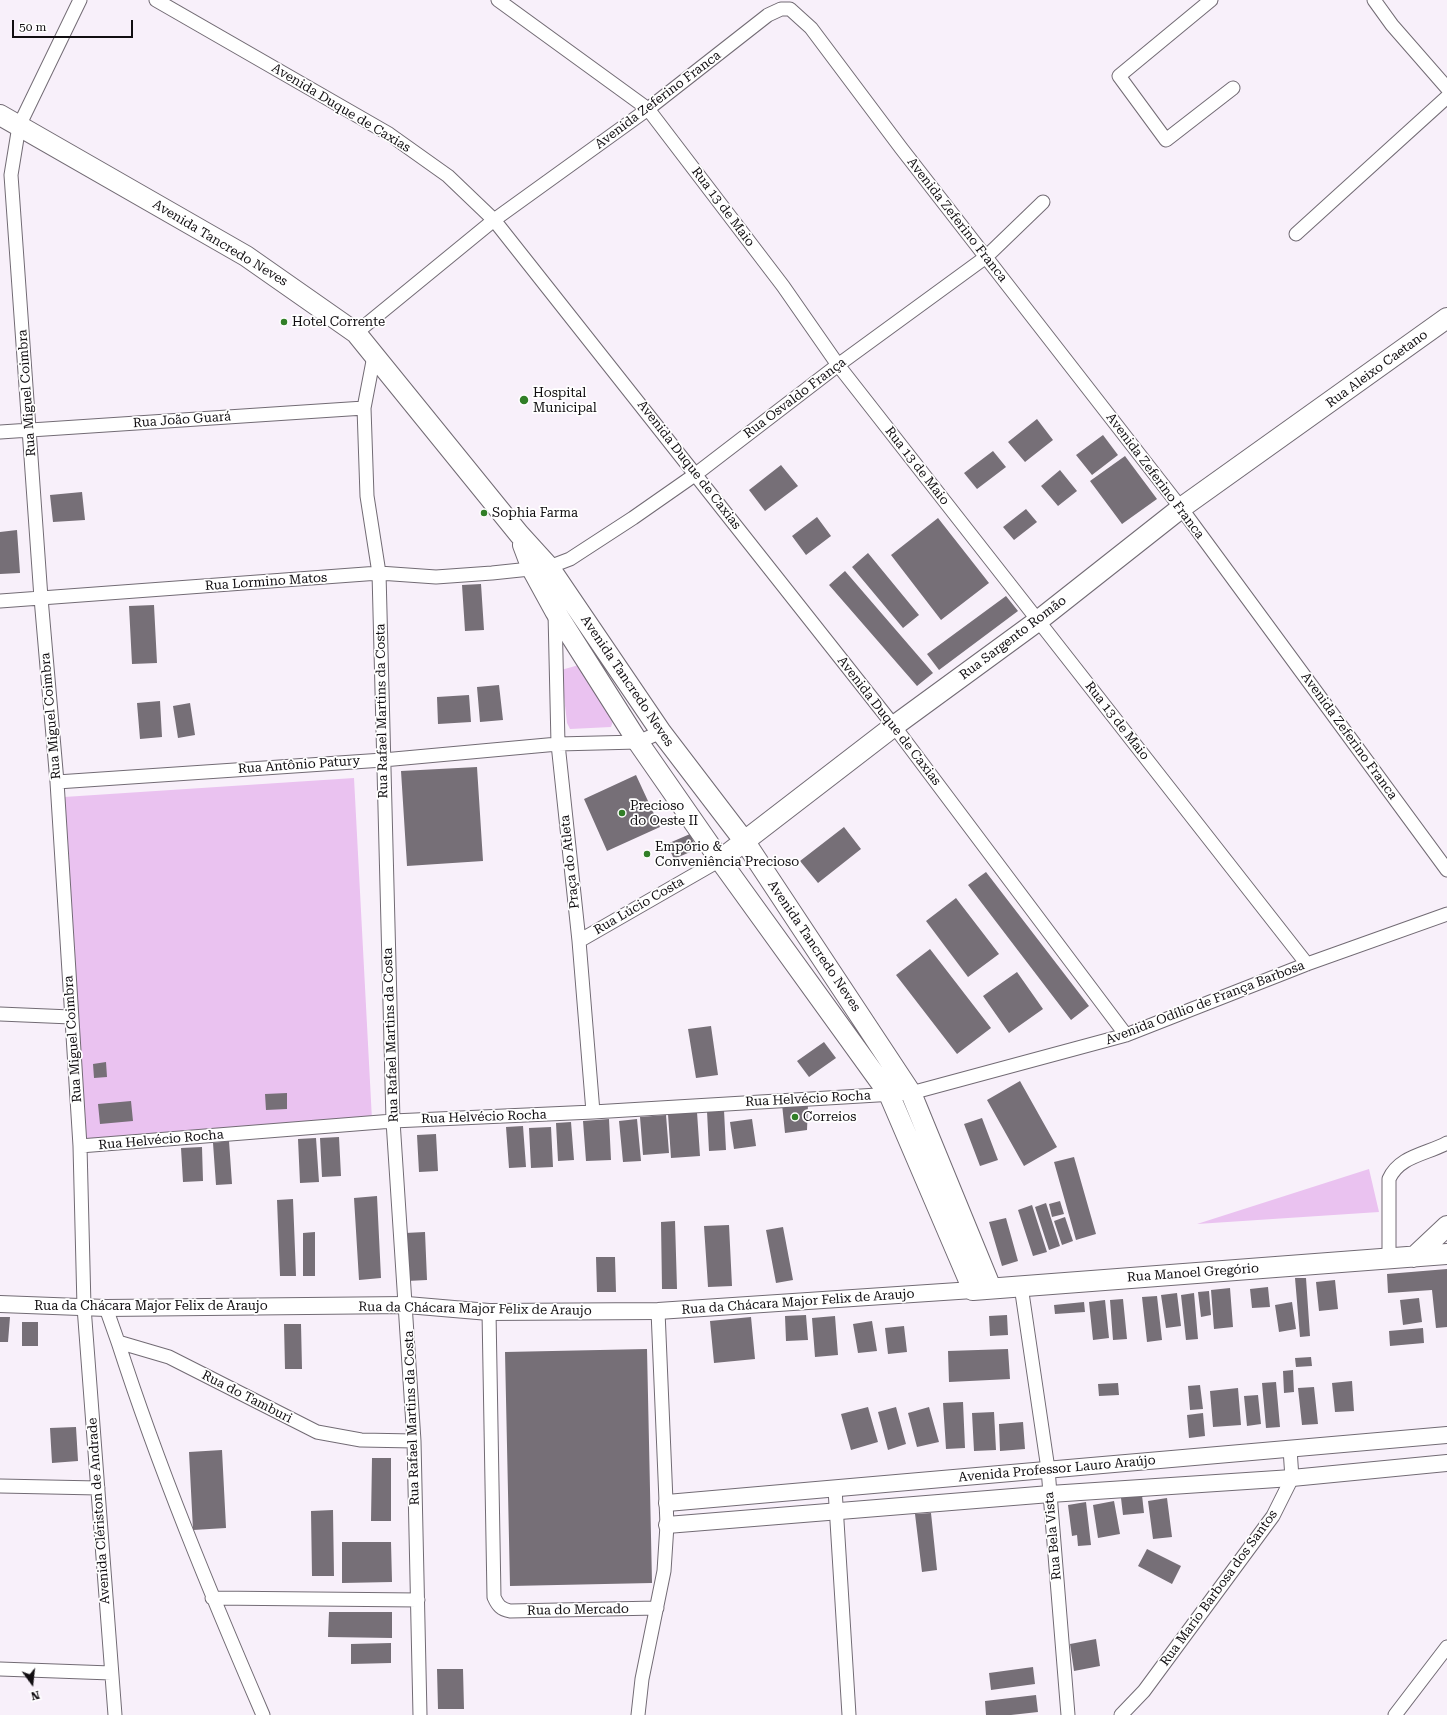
<!DOCTYPE html>
<meta charset="utf-8">
<style>
body{margin:0}
#map{position:relative;width:1447px;height:1715px;overflow:hidden;background:#f8f0fa;font-family:"Roboto Serif",serif}
canvas{display:block}
.north{position:absolute;left:12px;top:1663px;width:40px;height:40px;-webkit-text-stroke:3px #fff;paint-order:stroke;rotate:165deg;font-size:11px;font-weight:700;line-height:16px;text-align:center;color:#110e11}
.north::after{content:'';display:block;margin:auto;width:14px;height:18px;background:#110e11;clip-path:polygon(50% 0,100% 100%,50% 72%,0 100%)}
.scale{position:absolute;left:12px;top:20px;width:121px;height:18px;box-sizing:border-box;border:2px solid #110e11;border-top:0;padding-left:5px;font-size:12px;line-height:14px;white-space:nowrap;color:#110e11;-webkit-text-stroke:3px #fff;paint-order:stroke}
</style>
<div id="map">
<canvas width="1447" height="1715"></canvas>
<div class="north">N</div>
<div class="scale">50 m</div>
</div>
<script>
const context = document.querySelector('canvas').getContext('2d');
context.lineJoin = 'round';
function fillPath(path, color) {
  context.fillStyle = color;
  context.fill(path, 'evenodd');
}
function stroke(path, color, width, dash) {
  context.strokeStyle = color;
  context.lineWidth = width;
  context.lineCap = dash ? 'butt' : 'round';
  context.setLineDash(dash || []);
  context.stroke(path);
}
function write(font, color, halo, rows, align = 'center') {
  context.font = font + ' "Roboto Serif",serif';
  context.lineWidth = 3.5;
  context.setLineDash([]);
  context.textBaseline = 'middle';
  context.strokeStyle = halo;
  context.fillStyle = color;
  for (const [text, x, y, turn = 0] of rows) {
    context.save();
    context.translate(x, y);
    context.rotate((+turn || 0) * Math.PI / 180);
    context.textAlign = isNaN(turn) ? turn : align;
    if (halo) context.strokeText(text, 0, 0);
    context.fillText(text, 0, 0);
    context.restore();
  }
}
fillPath(new Path2D(`
 M579,665l34,56 -2,6 -41,2 -3,-6 -6,-53z
 M354,778l18,342 -288,22 -20,-345z
 M1369,1169l10,43 -182,12z`), '#eac2f0');
fillPath(new Path2D(`
 M1037,419l16,21 -28,22 -17,-20z
 M1103,435l15,20 -26,20 -16,-20z
 M993,451l13,16 -29,22 -13,-16z
 M1125,456l32,43 -35,25 -32,-43z
 M781,465l17,21 -33,25 -16,-21z
 M1060,470l17,21 -19,15 -17,-20z
 M82,492l3,28 -32,2 -3,-27z
 M1026,509l11,13 -23,18 -11,-13z
 M817,517l14,19 -25,19 -14,-19z
 M938,518l51,65 -48,37 -50,-65z
 M17,530l3,43 -20,1v-42z
 M868,553l51,62 -16,13 -51,-61z
 M845,571l88,102 -16,13 -88,-101z
 M481,584l3,46 -19,1 -3,-46z
 M1006,596l12,15 -79,59 -12,-16z
 M154,605l3,58 -25,1 -3,-58z
 M499,685l4,35 -23,2 -3,-35z
 M469,695l2,27 -33,2 -1,-27z
 M160,701l2,36 -22,2 -3,-36z
 M190,703l5,32 -17,3 -5,-32z
 M477,767l6,94 -76,5 -6,-95z
 M636,775l24,52 -53,24 -23,-52z
 M844,827l17,22 -43,34 -18,-22z
 M690,834l7,15 -23,10 -7,-15z
 M986,872l103,134 -18,14 -103,-135z
 M956,898l43,56 -31,23 -42,-56z
 M930,949l61,79 -34,26 -61,-79z
 M1017,972l26,37 -34,24 -26,-37z
 M711,1026l7,49 -22,3 -8,-49z
 M824,1042l12,16 -27,19 -12,-16z
 M106,1062l1,15 -13,1 -1,-14z
 M1020,1081l37,66 -33,19 -37,-66z
 M287,1093v16l-21,1 -1,-16z
 M131,1101l2,20 -33,3 -2,-20z
 M782,1104h26l-1,26 -22,3z
 M724,1110l2,40 -17,1 -2,-40z
 M697,1112l3,44 -29,2 -3,-44z
 M666,1115l3,38 -26,2 -3,-38z
 M982,1118l16,42 -18,6 -16,-42z
 M609,1119l2,41 -25,1 -3,-40z
 M637,1119l4,42 -18,1 -4,-41z
 M752,1119l4,27 -22,3 -4,-27z
 M571,1122l3,38 -16,1 -2,-38z
 M523,1126l3,41 -17,1 -3,-41z
 M551,1127l2,40 -22,1 -2,-40z
 M436,1134l2,37 -19,1 -2,-37z
 M339,1137l2,39 -19,1 -2,-39z
 M316,1138l3,44 -19,1 -2,-44z
 M229,1141l3,43 -16,1 -3,-42z
 M202,1147l1,34 -20,1 -2,-34z
 M1074,1157l22,77 -20,6 -22,-78z
 M377,1196l4,82 -22,2 -5,-82z
 M293,1199l3,77h-16l-3,-76z
 M1060,1201l4,13 -12,3 -3,-13z
 M1046,1203l14,43 -11,4 -14,-43z
 M1032,1205l15,47 -14,4 -15,-46z
 M1065,1217l8,24 -11,4 -8,-24z
 M1006,1218l12,43 -16,5 -13,-44z
 M675,1221l2,68h-15l-1,-67z
 M729,1225l3,61 -24,1 -4,-61z
 M783,1227l10,53 -17,3 -10,-53z
 M315,1232v44h-12v-43z
 M425,1232l2,48 -20,1 -2,-48z
 M596,1257h19l1,35h-19z
 M1447,1269v58l-11,1 -4,-38 -44,3 -1,-19z
 M1295,1278h11l4,58 -10,1z
 M1335,1280l3,29 -19,2 -3,-29z
 M1268,1287l2,20 -18,1 -2,-19z
 M1230,1288l3,39 -19,2 -3,-39z
 M1209,1291l2,24 -10,2 -3,-25z
 M1177,1293l4,33 -15,2 -5,-33z
 M1194,1293l4,46 -12,1 -5,-45z
 M1157,1296l5,44 -15,2 -5,-45z
 M1419,1298l3,24 -19,3 -3,-25z
 M1123,1299l4,40 -14,1 -3,-40z
 M1105,1300l4,38 -16,2 -4,-38z
 M1084,1302l1,10 -30,2 -1,-9z
 M1292,1302l4,27 -17,3 -4,-27z
 M806,1315l2,25 -22,1 -1,-25z
 M1007,1315l1,20 -18,1 -1,-20z
 M835,1316l3,39 -23,2 -3,-39z
 M0,1317h10l-2,25h-8z
 M751,1317l4,42 -41,4 -4,-42z
 M872,1321l5,30 -19,2 -5,-29z
 M22,1322h16v24h-16z
 M284,1324h17l1,45h-17z
 M904,1326l3,26 -19,2 -3,-26z
 M1423,1328l1,15 -34,3 -1,-15z
 M647,1349l5,234 -142,3 -5,-234z
 M1008,1349l2,30 -61,3 -1,-31z
 M1311,1357l1,9 -16,1 -1,-9z
 M1293,1370l1,22 -10,1 -1,-22z
 M1352,1381l2,30 -19,1 -3,-29z
 M1276,1382l4,45 -14,1 -4,-45z
 M1118,1383l1,12 -20,1 -1,-12z
 M1200,1385l3,24 -13,1 -2,-24z
 M1314,1387l4,37 -16,1 -4,-37z
 M1238,1388l3,37 -28,2 -3,-36z
 M1258,1395l3,29 -14,2 -3,-30z
 M963,1402l2,46 -19,1 -3,-46z
 M868,1407l10,35 -27,8 -10,-36z
 M896,1407l10,37 -18,6 -10,-38z
 M929,1407l10,35 -22,5 -9,-34z
 M994,1412l2,38 -22,1 -2,-38z
 M1203,1413l2,23 -16,2 -2,-23z
 M1023,1422l2,27 -25,2 -1,-27z
 M76,1427l2,34 -26,2 -2,-35z
 M222,1450l4,78 -33,2 -4,-78z
 M372,1458h19v63h-20z
 M1142,1495l2,18 -21,2 -2,-17z
 M1167,1498l5,39 -19,2 -5,-38z
 M1114,1501l6,33 -22,4 -5,-33z
 M1086,1502l5,43 -13,1 -1,-11 -5,1 -4,-31z
 M333,1510l1,66h-22l-1,-65z
 M931,1513l6,57 -15,2 -7,-58z
 M342,1542h49l1,40 -50,1z
 M1147,1549l34,17 -9,18 -34,-18z
 M329,1612h63v26l-64,-1z
 M1096,1639l4,27 -26,5 -4,-27z
 M391,1643v20l-40,1v-20z
 M1033,1667l2,17 -44,6 -2,-17z
 M437,1669h26l1,40h-26z
 M1036,1695l2,17 -27,3h-25l-1,-14z`), '#766f77');
const minor = new Path2D(`
 M80,0l-61,126 -8,49 30,423 16,184 23,364 4,161 31,408
 M156,0l233,134 59,42 46,44 400,506 232,309
 M498,0l150,109 135,177 55,79 469,599
 M1211,0l-92,76 47,64 67,-52
 M1374,0l18,25 55,63
 M1296,234l151,-137
 M356,333l138,-113 154,-111 120,-94 13,-6h9l21,19 90,120 280,360 266,362
 M374,356l-10,52 3,88 12,77 14,548 21,320 6,274
 M0,432l364,-24
 M0,601l379,-28 57,4 56,-4 57,-6 21,-8 63,-41 63,-44 142,-109 148,-108 57,-55
 M555,613l3,131 21,197 14,171
 M57,782l326,-22 175,-16 80,-2 23,-10
 M579,941l141,-81
 M0,1014l71,3
 M80,1146l313,-25 200,-9 318,-19 215,-58 181,-71 140,-50
 M1389,1259v-80c10,-23 38,-25 58,-36
 M1021,1286l27,183 20,246
 M106,1308l12,34 51,15 148,75 44,8 53,1
 M489,1312l5,285c4,9 7,12 16,14l147,-3
 M118,1342c41,127 92,250 145,373
 M0,1486l98,2
 M835,1489l14,226
 M212,1598l206,2
 M0,1669l111,4
 M638,1715l4,-36 22,-108 3,-46 -9,-214
 M1121,1715l23,-24 129,-175 19,-38 -2,-29
 M1395,1715l52,-68`);
const tertiary = new Path2D(`
 M0,1304l106,4 301,-3 82,7 169,-1 315,-21
 M667,1503l780,-68
 M667,1525l383,-31 242,-16 155,-15`);
const primary = new Path2D(`
 M0,115l246,141 110,77 163,201 30,33 112,165 84,110 166,251 80,195
 M523,545l9,24 23,42 83,131 82,118 169,234 84,196 474,-36
 M720,860l174,-134 145,-106 142,-112 266,-190
 M1414,1257l33,-31`);
stroke(minor, '#726b74', 15);
stroke(tertiary, '#726b74', 18);
stroke(primary, '#726b74', 22);
stroke(minor, '#fff', 13);
stroke(tertiary, '#fff', 16);
stroke(primary, '#fff', 20);
for (const [x, y, r, color] of [
 [284,322,4,"#317e27"],
 [524,400,5,"#317e27"],
 [484,513,4,"#317e27"],
 [622,813,4,"#317e27"],
 [647,854,4,"#317e27"],
 [795,1117,4,"#317e27"]
]) {
  const dot = new Path2D();
  dot.arc(x, y, r, 0, 2 * Math.PI);
  context.fillStyle = color;
  context.fill(dot);
  stroke(dot, '#fff', 1.5);
}
write('13px', '#110e11', '#fff', [
 ["Avenida Zeferino Franca",658,100,-37],
 ["Avenida Duque de Caxias",341,108,31],
 ["Rua 13 de Maio",723,207,53],
 ["Avenida Zeferino Franca",957,220,52],
 ["Avenida Tancredo Neves",220,243,31],
 ["Rua Aleixo Caetano",1377,369,-36],
 ["Rua Miguel Coimbra",27,393,-94],
 ["Rua Osvaldo França",795,398,-37],
 ["Rua João Guará",182,420,-4],
 ["Avenida Duque de Caxias",689,465,52],
 ["Rua 13 de Maio",917,466,52],
 ["Avenida Zeferino Franca",1155,476,53],
 ["Rua Lormino Matos",266,582,-4],
 ["Rua Sargento Romão",1013,638,-37],
 ["Avenida Tancredo Neves",627,681,56],
 ["Rua Rafael Martins da Costa",382,711,-91],
 ["Rua Miguel Coimbra",51,716,-95],
 ["Avenida Duque de Caxias",889,721,52],
 ["Rua 13 de Maio",1117,721,52],
 ["Avenida Zeferino Franca",1349,736,54],
 ["Rua Antônio Patury",299,765,-4],
 ["Praça do Atleta",570,862,-96],
 ["Rua Lúcio Costa",639,906,-30],
 ["Avenida Tancredo Neves",814,946,56],
 ["Avenida Odílio de França Barbosa",1205,1003,-21],
 ["Rua Rafael Martins da Costa",391,1035,-92],
 ["Rua Miguel Coimbra",73,1039,-94],
 ["Rua Helvécio Rocha",808,1099,-3],
 ["Rua Helvécio Rocha",484,1117,-2],
 ["Rua Helvécio Rocha",161,1140,-5],
 ["Rua Manoel Gregório",1193,1273,-4],
 ["Rua da Chácara Major Felix de Araujo",798,1302,-4],
 ["Rua da Chácara Major Felix de Araujo",151,1306],
 ["Rua da Chácara Major Felix de Araujo",475,1309,1],
 ["Rua do Tamburi",247,1397,27],
 ["Rua Rafael Martins da Costa",412,1418,-92],
 ["Avenida Professor Lauro Araújo",1057,1469,-5],
 ["Avenida Clériston de Andrade",99,1511,-94],
 ["Rua Bela Vista",1053,1536,-95],
 ["Rua Mario Barbosa dos Santos",1219,1588,-54],
 ["Rua do Mercado",578,1610,-1]
]);
write('13px', '#110e11', '#fff', [
 ["Hotel Corrente",292,322],
 ["Hospital",533,393],
 ["Municipal",533,408],
 ["Sophia Farma",492,513],
 ["Precioso",630,806],
 ["do Oeste II",630,821],
 ["Empório &",655,847],
 ["Conveniência Precioso",655,862],
 ["Correios",803,1117]
], 'left');
</script>
